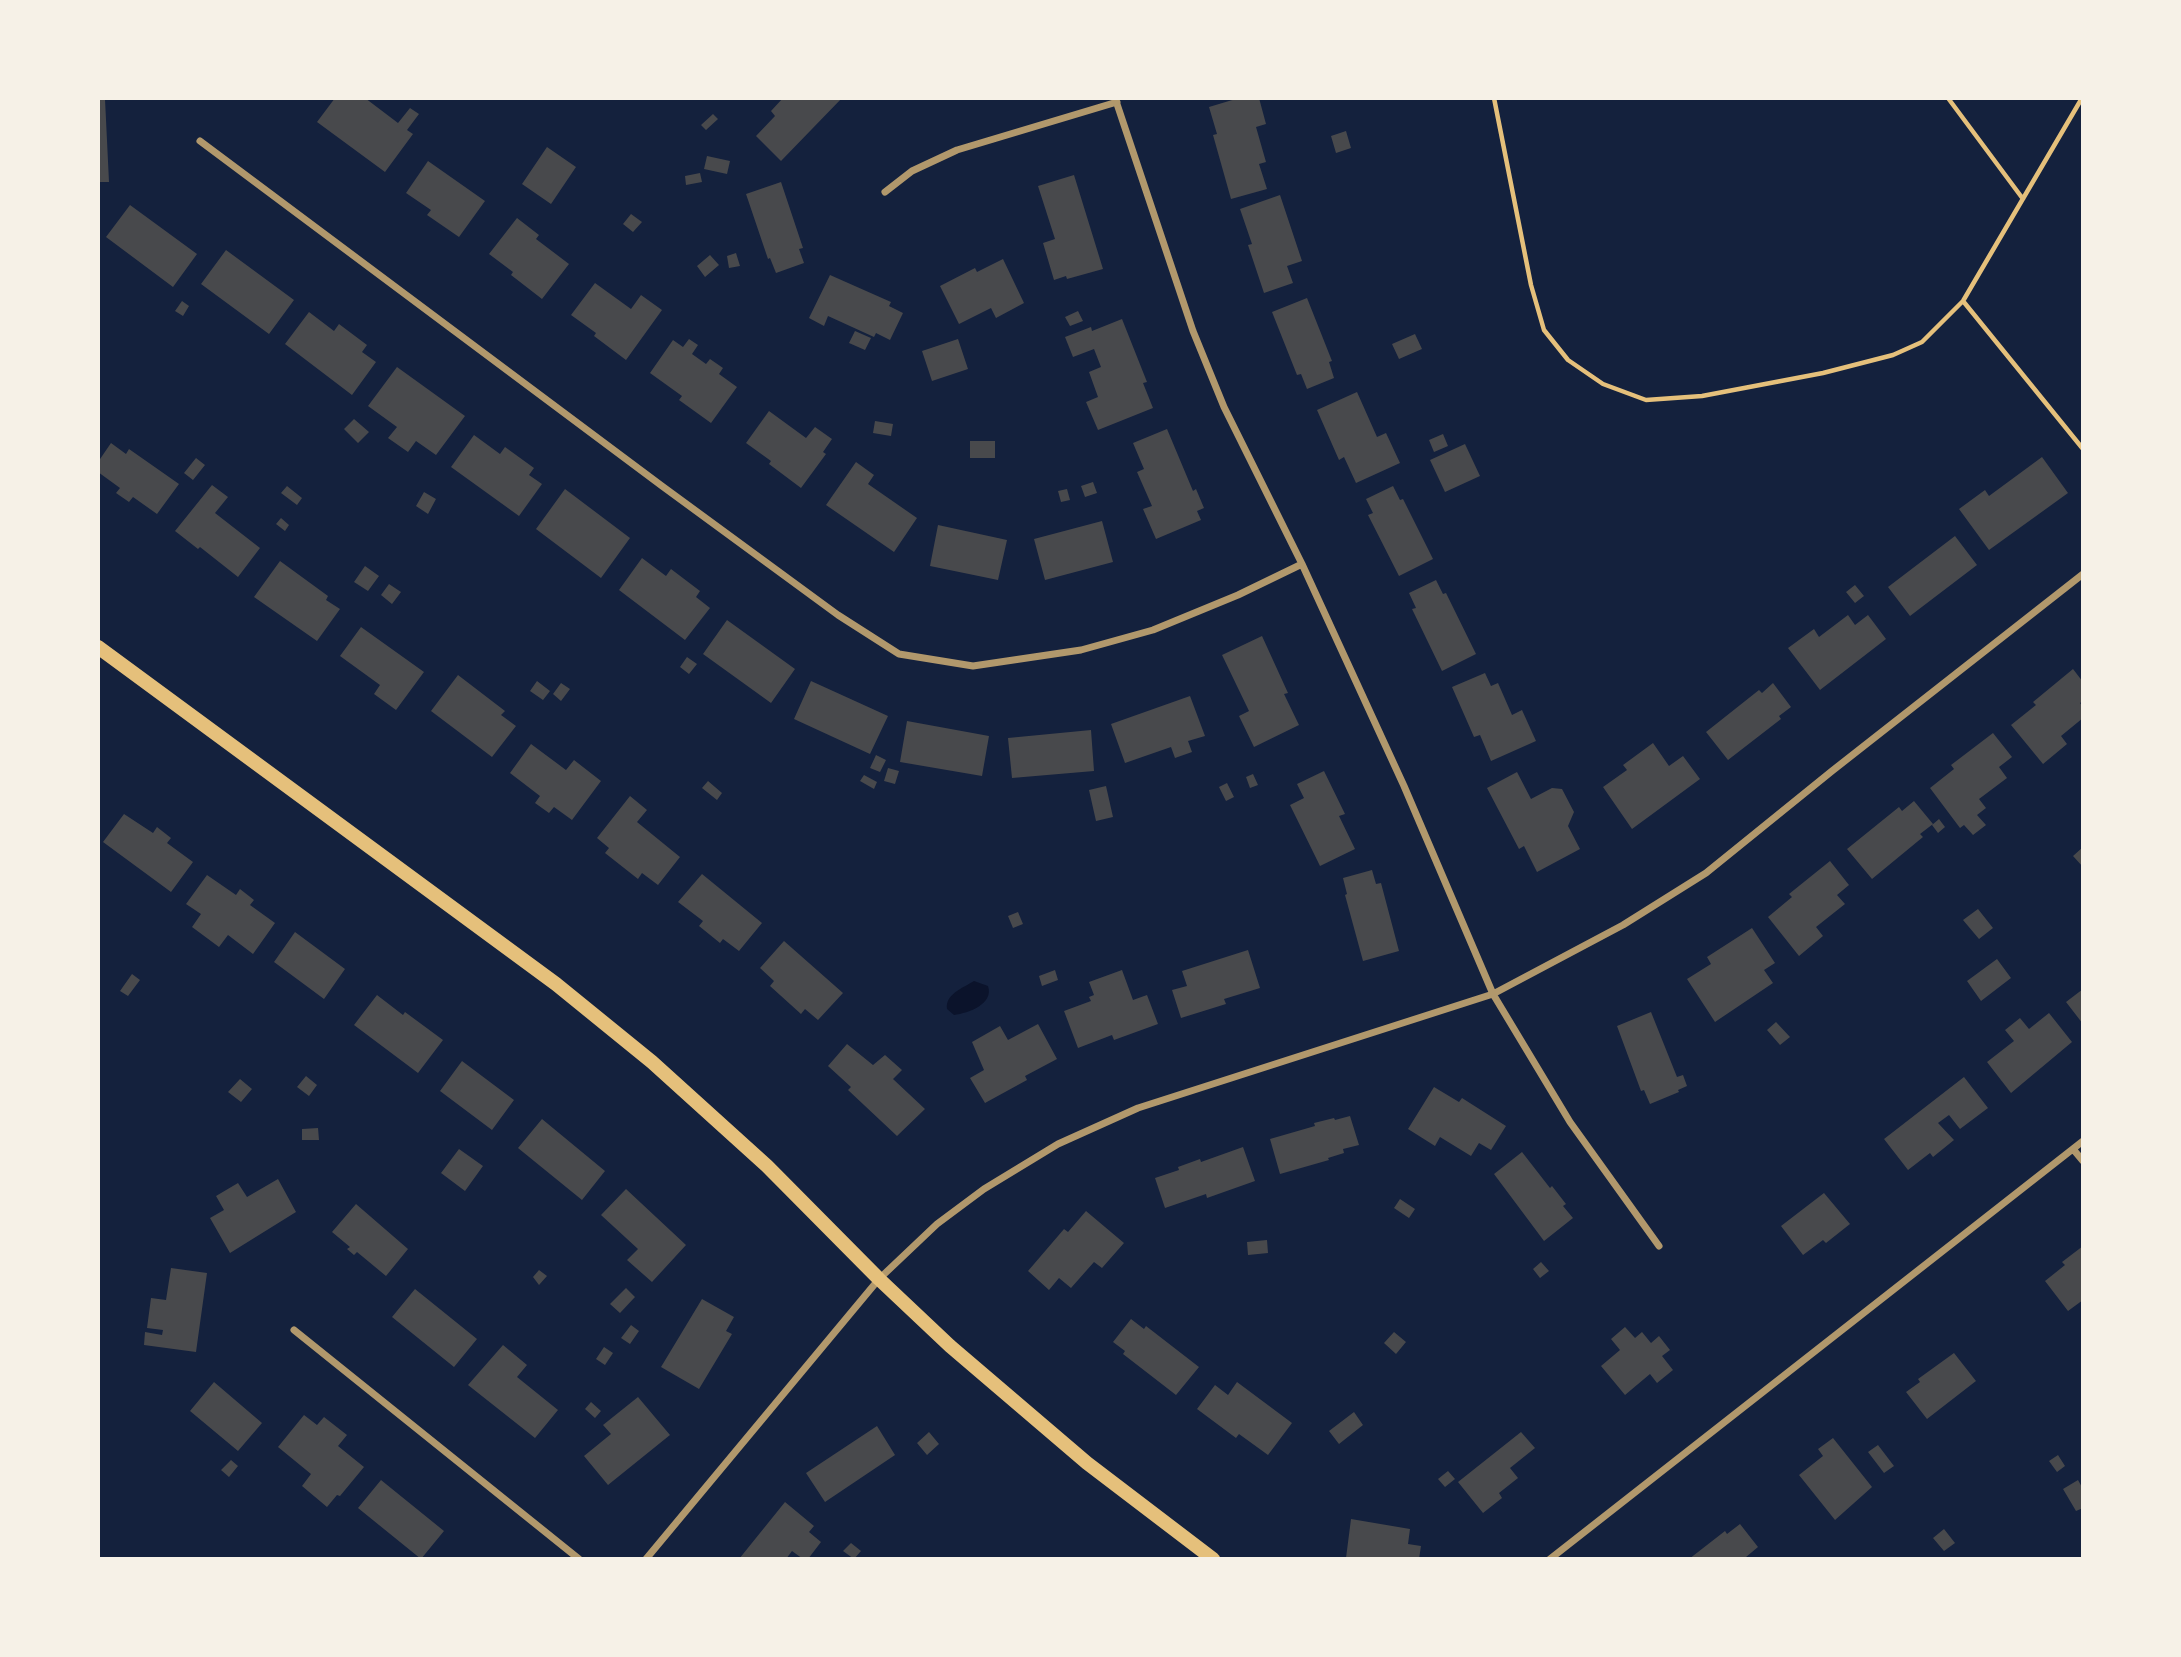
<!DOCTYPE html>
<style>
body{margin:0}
#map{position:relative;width:2181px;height:1657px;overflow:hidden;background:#14213d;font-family:Lato,sans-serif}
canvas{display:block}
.frame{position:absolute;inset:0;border:100px solid #f6f1e7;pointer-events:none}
</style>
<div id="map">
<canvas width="2181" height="1657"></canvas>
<div class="frame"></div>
</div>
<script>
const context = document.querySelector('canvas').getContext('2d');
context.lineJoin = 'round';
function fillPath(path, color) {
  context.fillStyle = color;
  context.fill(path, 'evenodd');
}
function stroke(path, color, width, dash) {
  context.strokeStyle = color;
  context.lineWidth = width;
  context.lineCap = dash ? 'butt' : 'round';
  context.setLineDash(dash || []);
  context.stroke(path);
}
fillPath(new Path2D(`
 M974,981l14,5c6,18 -19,27 -34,29l-7,-6c-2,-15 16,-21 27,-28z`), '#0b132b');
fillPath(new Path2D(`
 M335,98h30l33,25 12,-15 9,6 -12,16 6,4 -28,38 -68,-50z
 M783,98h59l-61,63 -25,-25 19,-20 -4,-5z
 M1239,98h20l7,26 -10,3 10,35 -7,2 8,25 -36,10 -18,-64 4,-1 -8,-27z
 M98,99h7l4,83h-11z
 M713,114l5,5 -12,11 -5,-5z
 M1346,131l5,17 -15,5 -5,-17z
 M547,147l29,20 -25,37 -29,-20z
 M707,156l23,5 -3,13 -23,-5z
 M428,161l57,40 -26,36 -32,-22 4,-5 -25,-17z
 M700,173l2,9 -16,3 -1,-9z
 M1074,175l29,94 -36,10 -1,-3 -12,4 -11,-37 12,-4 -17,-53z
 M781,182l22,66 -4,1 5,14 -28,10 -6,-15 -2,1 -22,-65z
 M1280,195l22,66 -15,5 6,17 -29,10 -16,-48 4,-1 -12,-35z
 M130,205l67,49 -24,33 -67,-50z
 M631,214l11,8 -9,10 -10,-8z
 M517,218l22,17 -3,4 33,25 -27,35 -31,-24 2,-3 -24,-18z
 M226,250l68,50 -25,34 -68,-50z
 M736,253l4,13 -11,2 -2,-12z
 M710,255l9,10 -14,12 -8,-11z
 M1003,259l21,44 -28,15 -5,-10 -32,16 -19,-38 35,-18 2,4z
 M830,275l61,27 -2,4 14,7 -13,27 -14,-7 -2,4 -46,-21 -4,10 -15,-8z
 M595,283l36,26 10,-14 21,15 -36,50 -32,-24 2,-3 -25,-18z
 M1307,298l25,63 -3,1 5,16 -27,11 -6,-15 -4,1 -25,-63z
 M182,301l7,5 -6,10 -8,-5z
 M1078,311l5,10 -13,5 -5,-9z
 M309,312l25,19 5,-7 28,21 -5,7 14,10 -24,33 -67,-51z
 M1122,319l25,63 -4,1 10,25 -55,22 -12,-28 12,-5 -9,-25 12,-5 -7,-18 -21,8 -8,-20 26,-10 1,4z
 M855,331l16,7 -6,12 -16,-7z
 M1415,334l7,15 -23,10 -7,-15z
 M689,339l9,6 -6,9 14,10 4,-5 13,9 -4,6 18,13 -26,36 -32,-23 3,-4 -32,-23 23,-33 10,7z
 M958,339l10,30 -36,12 -10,-30z
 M397,367l68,49 -29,39 -20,-14 -8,11 -20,-14 9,-11 -29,-21z
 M1357,392l20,45 9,-4 14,30 -44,20 -12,-26 -5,3 -22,-50z
 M769,411l37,27 9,-11 17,12 -9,13 3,2 -25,34 -32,-24 2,-3 -25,-18z
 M354,419l15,13 -11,11 -14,-14z
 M875,421l18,3 -2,12 -18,-3z
 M1167,429l26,62 3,-2 8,19 -7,3 4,9 -45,19 -13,-30 9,-3 -15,-34 7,-3 -11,-26z
 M1443,434l5,12 -14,6 -5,-12z
 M474,435l26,19 5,-7 29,21 -5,7 13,9 -23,32 -68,-49z
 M970,441h25v17h-25z
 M111,443l15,11 3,-5 50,35 -22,30 -24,-17 -4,5 -13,-9 4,-5 -22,-16v-10z
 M1465,444l15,32 -35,16 -15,-32z
 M2042,457l26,36 -79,57 -30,-41 26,-19 4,6z
 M196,458l9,7 -12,15 -9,-7z
 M856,462l18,13 -6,9 49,34 -23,34 -68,-47z
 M1093,482l4,11 -12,4 -4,-11z
 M212,485l16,12 -13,16 45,35 -22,29 -38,-30 -2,2 -23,-18z
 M287,486l15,12 -5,7 -16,-12z
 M1393,486l7,14 3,-1 30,60 -34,17 -31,-61 5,-2 -7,-14z
 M565,489l65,49 -29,40 -65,-49z
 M1067,489l3,11 -9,2 -3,-11z
 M424,492l12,7 -8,15 -12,-8z
 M281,518l8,7 -4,6 -9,-7z
 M1102,521l11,41 -68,18 -11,-41z
 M938,525l69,15 -9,40 -68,-14z
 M1955,536l22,29 -67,51 -22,-29z
 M642,558l24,18 5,-7 29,22 -4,6 14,11 -25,32 -66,-50z
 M280,561l48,35 -2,4 14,9 -23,32 -63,-44z
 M365,566l14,10 -11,15 -14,-9z
 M1436,580l7,14 3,-1 30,61 -34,17 -30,-62 4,-1 -7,-15z
 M389,584l12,8 -9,12 -11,-9z
 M1855,585l9,11 -9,7 -9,-11z
 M1848,615l7,10 13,-10 18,24 -66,51 -32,-42 26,-19 5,8z
 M727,620l68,49 -24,34 -68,-49z
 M361,627l63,45 -28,38 -22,-16 6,-9 -40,-29z
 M1262,636l26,57 -4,1 15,31 -45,22 -15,-31 10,-5 -27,-56z
 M687,657l10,7 -8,10 -9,-7z
 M2073,669l10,13v19l-3,2 3,4v11l-22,18 6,8 -24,20 -32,-39 25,-20 -3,-3z
 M1485,673l6,13 7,-3 14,32 10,-5 14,31 -45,20 -11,-26 -6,2 -22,-50z
 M458,675l47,36 -4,4 15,11 -24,31 -61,-46z
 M537,681l13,10 -7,9 -13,-9z
 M811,681l77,35 -18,38 -76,-35z
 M561,683l9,6 -9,12 -8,-7z
 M1773,683l18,24 -12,9 2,3 -53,41 -22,-28 53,-42 3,3z
 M1190,696l15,40 -17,5 4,11 -17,6 -4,-11 -46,16 -14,-39z
 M907,721l82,15 -7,40 -82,-14z
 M1091,730l3,41 -82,7 -4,-40z
 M1993,733l19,24 -13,10 8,11 -28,21 7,9 -9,7 9,10 -13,10 -9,-10 -4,3 -30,-40 24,-19 -3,-4z
 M1653,743l16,23 14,-10 17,23 -68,50 -29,-42 24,-17 -4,-5z
 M531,744l35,26 8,-10 27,21 -29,39 -18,-13 -5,6 -14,-10 5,-7 -30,-23z
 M876,755l10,5 -6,12 -10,-4z
 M888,768l11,3 -4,13 -11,-3z
 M1324,771l21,43 -6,2 16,33 -35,17 -30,-61 14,-7 -7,-14z
 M1517,772l14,27 21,-11 10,1 12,23 -6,14 12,23 -43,23 -13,-26 -5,3 -32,-61z
 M1253,774l5,11 -8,3 -4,-11z
 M864,775l13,7 -3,7 -14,-8z
 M708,781l14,12 -5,7 -15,-12z
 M1227,783l7,14 -8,4 -7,-14z
 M1106,786l7,31 -17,4 -7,-31z
 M630,796l17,14 -10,12 43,35 -22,28 -16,-12 -4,6 -33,-26 4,-5 -12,-10z
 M1914,801l19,23 -13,10 3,3 -51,42 -25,-30 52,-42 3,4z
 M124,814l29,19 4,-6 14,11 -4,5 26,19 -22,30 -68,-50z
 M1939,819l6,8 -7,6 -6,-8z
 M2083,847v20l-10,-11z
 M1830,861l19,24 -12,10 8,9 -29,23 7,9 -24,20 -31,-39 24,-20 -3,-3z
 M1372,870l4,14 5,-1 18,68 -36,10 -18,-66 2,-1 -4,-16z
 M702,874l60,49 -23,28 -16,-12 -3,4 -21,-17 4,-5 -25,-19z
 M207,875l29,20 4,-6 14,11 -4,5 25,18 -22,31 -25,-19 -9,12 -27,-20 9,-13 -15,-10z
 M1978,909l15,19 -14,11 -16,-19z
 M1018,912l5,12 -10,4 -5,-12z
 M1752,928l23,35 -11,7 9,13 -58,39 -28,-43 24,-15 -4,-7z
 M295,932l50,37 -21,30 -50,-37z
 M784,941l59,52 -25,27 -13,-11 -4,5 -31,-28 4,-5 -14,-13z
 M1248,950l12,38 -36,11 2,5 -45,14 -9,-28 15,-4 -5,-15z
 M1997,959l14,19 -30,23 -14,-20z
 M1055,970l3,10 -16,6 -3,-10z
 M1122,970l11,30 14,-5 11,29 -44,16 -2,-5 -34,13 -14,-37 27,-10 -2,-4 5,-2 -5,-13z
 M132,974l8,6 -12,16 -8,-5z
 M2083,989v35l-17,-22z
 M377,995l26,20 2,-3 38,28 -25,33 -64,-48z
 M1651,1012l26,65 6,-2 4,11 -9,4 1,2 -29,12 -6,-14 -3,1 -24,-65z
 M2049,1013l23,29 -61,51 -24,-31 27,-21 -9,-11 15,-12 9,11z
 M1776,1022l14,15 -10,8 -13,-15z
 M1038,1024l19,35 -32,17 2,4 -42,23 -15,-25 14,-8 -12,-28 28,-16 8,14z
 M847,1044l26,21 12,-10 17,15 -9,9 32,30 -28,27 -49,-46 3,-3 -23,-21z
 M462,1061l52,39 -22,30 -52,-39z
 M306,1076l11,9 -8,11 -12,-9z
 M1964,1077l24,31 -28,21 -11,-14 -11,8 16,17 -21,17 -3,-4 -22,17 -24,-31z
 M240,1079l12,10 -11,13 -13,-10z
 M1434,1087l25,15 3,-4 44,28 -15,24 -12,-7 -8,13 -31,-19 -5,9 -27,-17z
 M1350,1116l9,29 -16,4 1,4 -16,5 1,2 -49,14 -10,-35 45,-13 -1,-3 20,-5 1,2z
 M542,1119l63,52 -23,29 -64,-52z
 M318,1128l1,12h-17v-11z
 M1243,1147l12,34 -48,17 -1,-4 -41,14 -10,-30 24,-8 -1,-3 22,-8 1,3z
 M459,1149l24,17 -18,25 -24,-18z
 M1522,1152l28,36 2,-2 14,18 -3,2 10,12 -29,23 -50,-67z
 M278,1179l18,33 -66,41 -20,-35 14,-8 -8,-14 22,-13 9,14z
 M626,1189l60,56 -34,37 -25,-22 11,-11 -37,-34z
 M1824,1193l26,31 -24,19 -3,-3 -20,15 -22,-29z
 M1400,1199l15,10 -6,9 -15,-10z
 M356,1204l52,45 -22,27 -29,-24 -3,3 -7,-6 3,-2 -18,-15z
 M1086,1211l38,32 -22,25 -8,-6 -23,26 -12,-10 -10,12 -21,-19 36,-42 4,3z
 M1267,1240l1,13 -20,2 -1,-13z
 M2083,1246v54l-15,11 -23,-30 20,-16 -3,-3z
 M1541,1262l8,9 -9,7 -7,-9z
 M171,1268l36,5 -11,79 -52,-7 1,-13 17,3 1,-5 -16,-2 4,-30 15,2z
 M539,1270l8,6 -8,9 -6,-8z
 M626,1288l9,9 -15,16 -10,-9z
 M415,1289l62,50 -23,28 -62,-50z
 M702,1299l32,18 -8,14 6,3 -33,55 -38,-22z
 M1131,1319l13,10 2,-3 53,41 -23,28 -53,-41 2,-3 -12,-9z
 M631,1325l8,6 -9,13 -9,-6z
 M1625,1327l10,11 7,-6 9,11 8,-7 11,14 -8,6 11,14 -16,13 -7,-9 -25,21 -24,-29 19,-16 -9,-11z
 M1394,1332l12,10 -10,12 -12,-11z
 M503,1345l24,20 -10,12 41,33 -23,28 -67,-53z
 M604,1347l9,6 -8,12 -9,-6z
 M1954,1353l22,28 -49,38 -21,-27 14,-10 -2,-3z
 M214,1382l48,41 -24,28 -48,-40z
 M1237,1382l55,41 -24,32 -29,-21 -3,4 -39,-29 18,-24 13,10z
 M638,1397l32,38 -62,50 -24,-29 27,-22 -8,-9z
 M591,1402l10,9 -6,7 -10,-9z
 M1354,1412l9,13 -24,19 -10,-13z
 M304,1415l13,10 7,-8 23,18 -9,11 26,21 -24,29 -3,-1 -10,12 -25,-21 9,-12 -33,-27z
 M877,1426l18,29 -70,47 -19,-29z
 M929,1432l10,12 -12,11 -10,-12z
 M1521,1432l14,16 -25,20 8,10 -19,15 3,5 -19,15 -25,-31z
 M1833,1438l39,49 -37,33 -36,-45 24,-19 -5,-7z
 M1878,1445l16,21 -10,7 -16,-21z
 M2058,1455l7,11 -8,6 -8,-11z
 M231,1460l7,6 -9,11 -8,-7z
 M1448,1471l7,8 -10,8 -7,-8z
 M381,1480l63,51 -23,28 -63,-51z
 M2078,1480l5,9v19l-7,3 -13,-22z
 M785,1502l29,24 -5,6 12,10 -13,17h-5l-11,-8 -6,8h-47z
 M1351,1519l59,10 -2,15 13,2 -2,13 -73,-1z
 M1740,1524l18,23 -12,10 2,2h-59l36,-28 2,3z
 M1944,1529l11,14 -11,8 -11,-13z
 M851,1543l10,8 -7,8 -11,-8z`), '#48494c');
stroke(new Path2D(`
 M1494,98l37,187 13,45 24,30 35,24 43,16 56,-4 121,-23 70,-18 29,-13 41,-41 119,-203
 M1948,98l75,101
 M1963,301l120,148`), '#e5c07b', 4.5);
stroke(new Path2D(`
 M1115,98l78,233 31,76 78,157 102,222 89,208 77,128 89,124
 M200,141l462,345 176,129 61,39 74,12 108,-16 72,-20 85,-35 64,-31
 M885,192l27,-21 45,-21 160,-48
 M2073,1149l10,12
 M294,1330l285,229
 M646,1559l233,-280 58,-55 47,-35 74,-45 80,-36 355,-114 130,-69 83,-52 126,-102 251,-197
 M1550,1559l533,-418`), '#b1986c', 7);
stroke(new Path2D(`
 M98,647l458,337 96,78 115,104 112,113 71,67 137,117 126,96`), '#e5c07b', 14);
</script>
